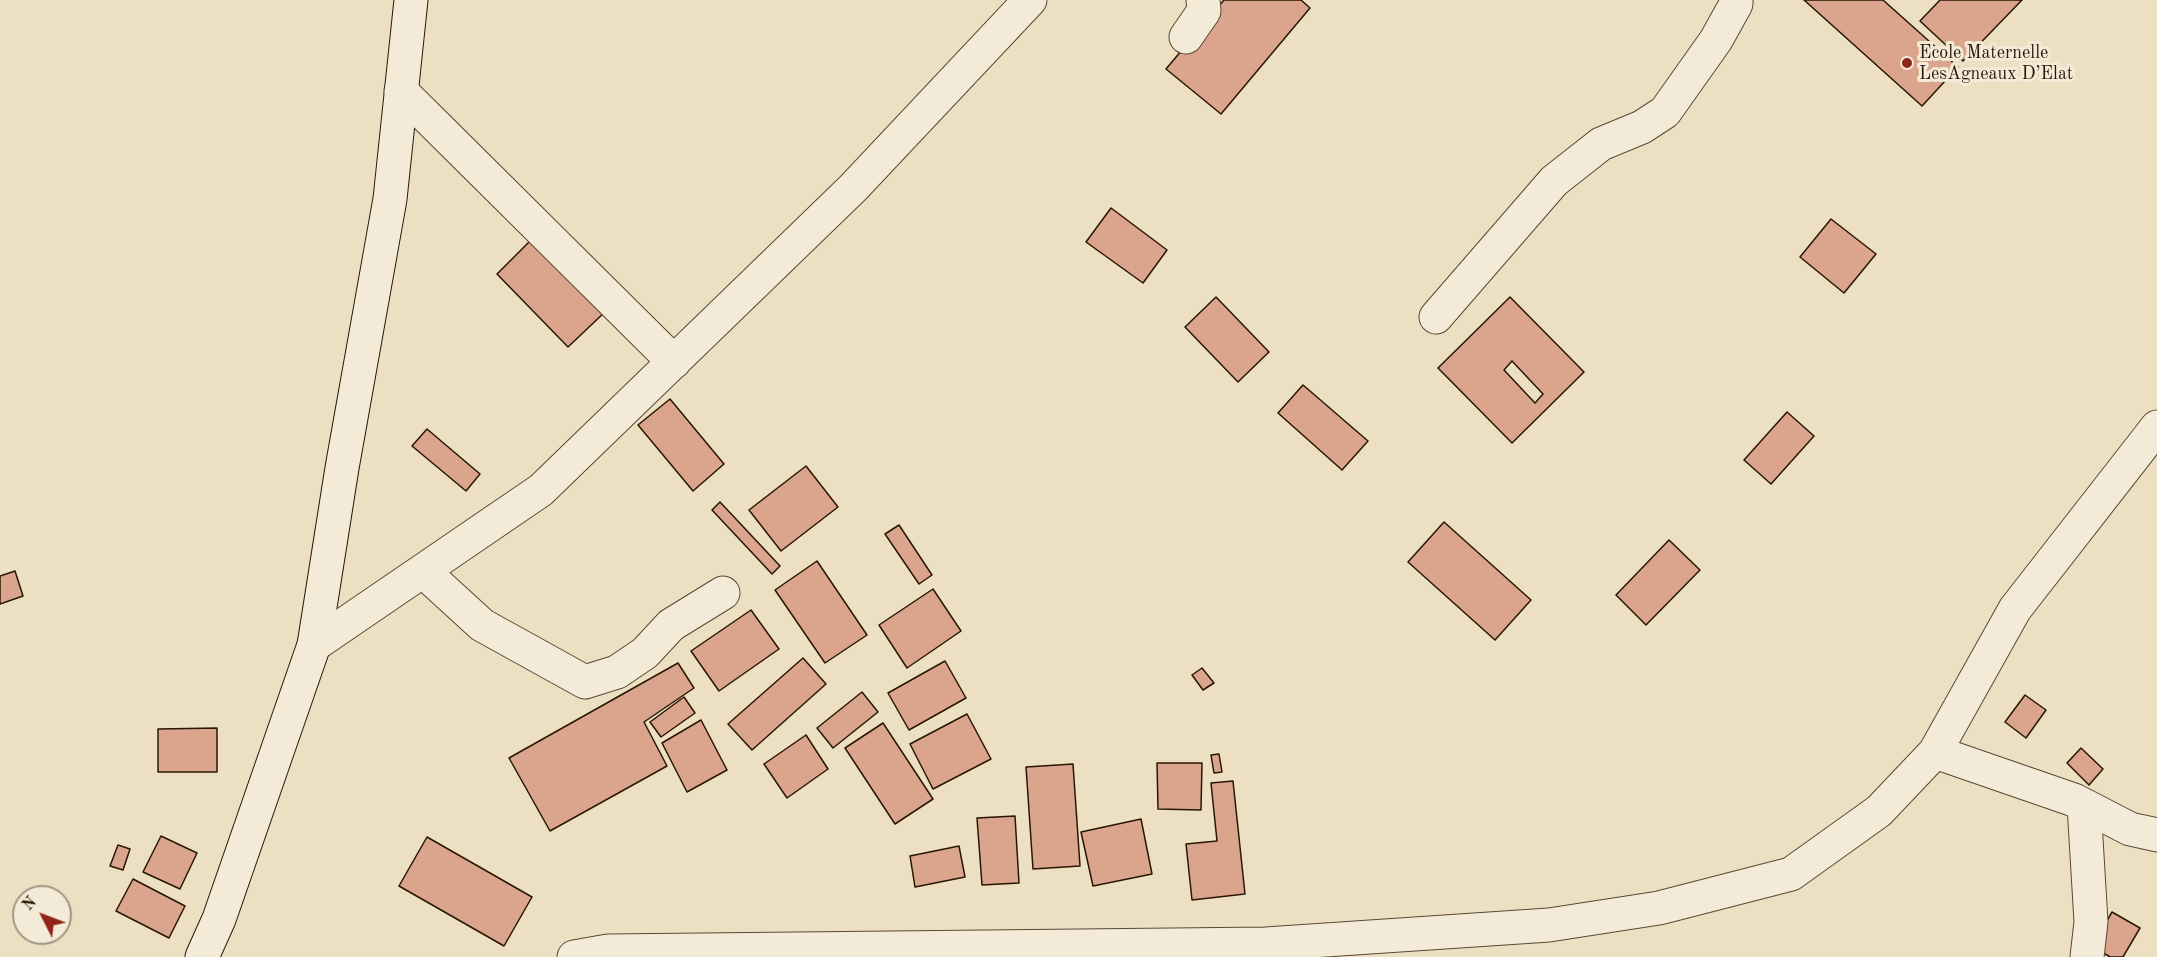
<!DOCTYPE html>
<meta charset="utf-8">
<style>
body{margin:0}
#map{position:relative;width:2157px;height:957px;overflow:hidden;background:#ede0c2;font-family:"Old Standard TT",serif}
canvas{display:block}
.north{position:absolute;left:12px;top:885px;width:60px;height:60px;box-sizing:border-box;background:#f3ebd7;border:2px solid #a29683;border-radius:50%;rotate:312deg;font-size:16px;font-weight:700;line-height:24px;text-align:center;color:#281604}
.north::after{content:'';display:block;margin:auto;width:21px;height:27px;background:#8f2418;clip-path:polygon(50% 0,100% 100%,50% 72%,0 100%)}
</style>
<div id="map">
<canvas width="2157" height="957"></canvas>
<div class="north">N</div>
</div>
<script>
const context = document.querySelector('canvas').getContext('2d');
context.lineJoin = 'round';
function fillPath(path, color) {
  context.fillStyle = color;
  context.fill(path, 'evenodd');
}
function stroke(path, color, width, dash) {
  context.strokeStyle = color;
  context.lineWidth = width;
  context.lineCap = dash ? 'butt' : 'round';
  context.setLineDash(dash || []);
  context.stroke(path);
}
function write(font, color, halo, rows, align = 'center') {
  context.font = font + ' "Old Standard TT",serif';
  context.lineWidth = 6;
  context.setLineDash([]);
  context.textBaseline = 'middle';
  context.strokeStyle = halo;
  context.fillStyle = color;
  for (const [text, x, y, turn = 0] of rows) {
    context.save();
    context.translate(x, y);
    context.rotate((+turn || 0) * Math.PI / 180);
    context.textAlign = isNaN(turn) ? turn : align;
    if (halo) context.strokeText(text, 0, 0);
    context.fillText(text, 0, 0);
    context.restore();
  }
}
const building = new Path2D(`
 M1224,0h77l9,8 -89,106 -55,-45z
 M1804,0h79l75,67 -36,39z
 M1940,0h82l-59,61 -43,-40z
 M1111,208l56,42 -24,33 -57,-41z
 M1831,219l45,35 -32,39 -44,-36z
 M535,236l72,74 -39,37 -71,-73z
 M1216,297l53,55 -31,30 -53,-55z
 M1510,297l74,75 -72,71 -74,-75zM1512,361l31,33 -8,9 -31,-33z
 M1303,385l65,56 -26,29 -64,-57z
 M670,399l54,65 -31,27 -55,-66z
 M1787,412l27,24 -43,48 -27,-24z
 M427,429l53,45 -14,17 -54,-45z
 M806,466l32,41 -57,44 -32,-41z
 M720,502l60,64 -8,8 -60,-64z
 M1444,522l87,78 -36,40 -87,-78z
 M899,525l33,50 -13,9 -34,-50z
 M1669,540l31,30 -54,55 -30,-30z
 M817,561l50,74 -42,28 -50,-73z
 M15,571l8,25 -23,8v-28z
 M933,589l28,42 -54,37 -28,-43z
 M751,610l28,39 -60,42 -28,-40z
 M803,658l23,26 -74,66 -24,-26z
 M945,661l21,37 -57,32 -21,-37z
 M678,663l16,25 -50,34 23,44 -117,65 -41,-73z
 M1202,668l12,15 -11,7 -11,-15z
 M862,692l16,20 -45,36 -16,-20z
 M2025,695l21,15 -20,28 -21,-16z
 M684,697l11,16 -34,24 -11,-15z
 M967,714l24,45 -58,30 -23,-45z
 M701,720l26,50 -40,22 -25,-49z
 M883,723l50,76 -38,25 -50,-76z
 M217,728v44h-59v-43z
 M806,735l22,34 -41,29 -23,-34z
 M2081,748l22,21 -14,16 -22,-22z
 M1219,754l3,18 -8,1 -3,-18z
 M1157,763h45l-1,47 -43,-1z
 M1073,764l7,102 -47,3 -7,-102z
 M1233,781l12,113 -53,6 -6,-56 31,-3 -6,-58z
 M1015,816l4,67 -37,2 -5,-67z
 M1141,819l11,55 -59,12 -12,-54z
 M161,836l36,17 -17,36 -37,-17z
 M427,837l105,60 -28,49 -105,-60z
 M118,845l12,4 -7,21 -13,-4z
 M959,846l6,31 -50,10 -5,-31z
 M133,879l52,27 -16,32 -53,-27z
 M2112,912l28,16 -17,29h-13l-18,-11z`);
fillPath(building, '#daa58c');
stroke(building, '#281604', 1.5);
const minor = new Path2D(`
 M1186,37l18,-26 -1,-11
 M401,91l273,271
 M1436,317l118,-136 47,-37 41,-17 23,-15 51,-72 20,-36v-4
 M423,571l59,54 103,57 32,-10 28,-19 26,-28 52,-32
 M314,645l227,-155 312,-302 177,-188
 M1935,752l139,48 56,29 27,6
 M2084,805l7,117 -4,35
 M574,957l34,-6 658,-7 283,-19 110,-17 132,-34 88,-63 56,-59 80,-143 142,-182`);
const secondary = new Path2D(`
 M202,957l17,-38 95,-274 28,-177 48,-269 21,-199`);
stroke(minor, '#594834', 35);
stroke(secondary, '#281604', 35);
stroke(minor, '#f3ebd7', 33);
stroke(secondary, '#f3ebd7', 33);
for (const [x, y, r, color] of [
 [1907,63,6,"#8f2418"]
]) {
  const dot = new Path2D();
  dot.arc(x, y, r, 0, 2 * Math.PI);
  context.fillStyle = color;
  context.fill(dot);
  stroke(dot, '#f3ebd7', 2);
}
write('18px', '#281604', '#f3ebd7', [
 ["Ecole Maternelle",1919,53],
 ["LesAgneaux D’Elat",1919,74]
], 'left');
</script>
